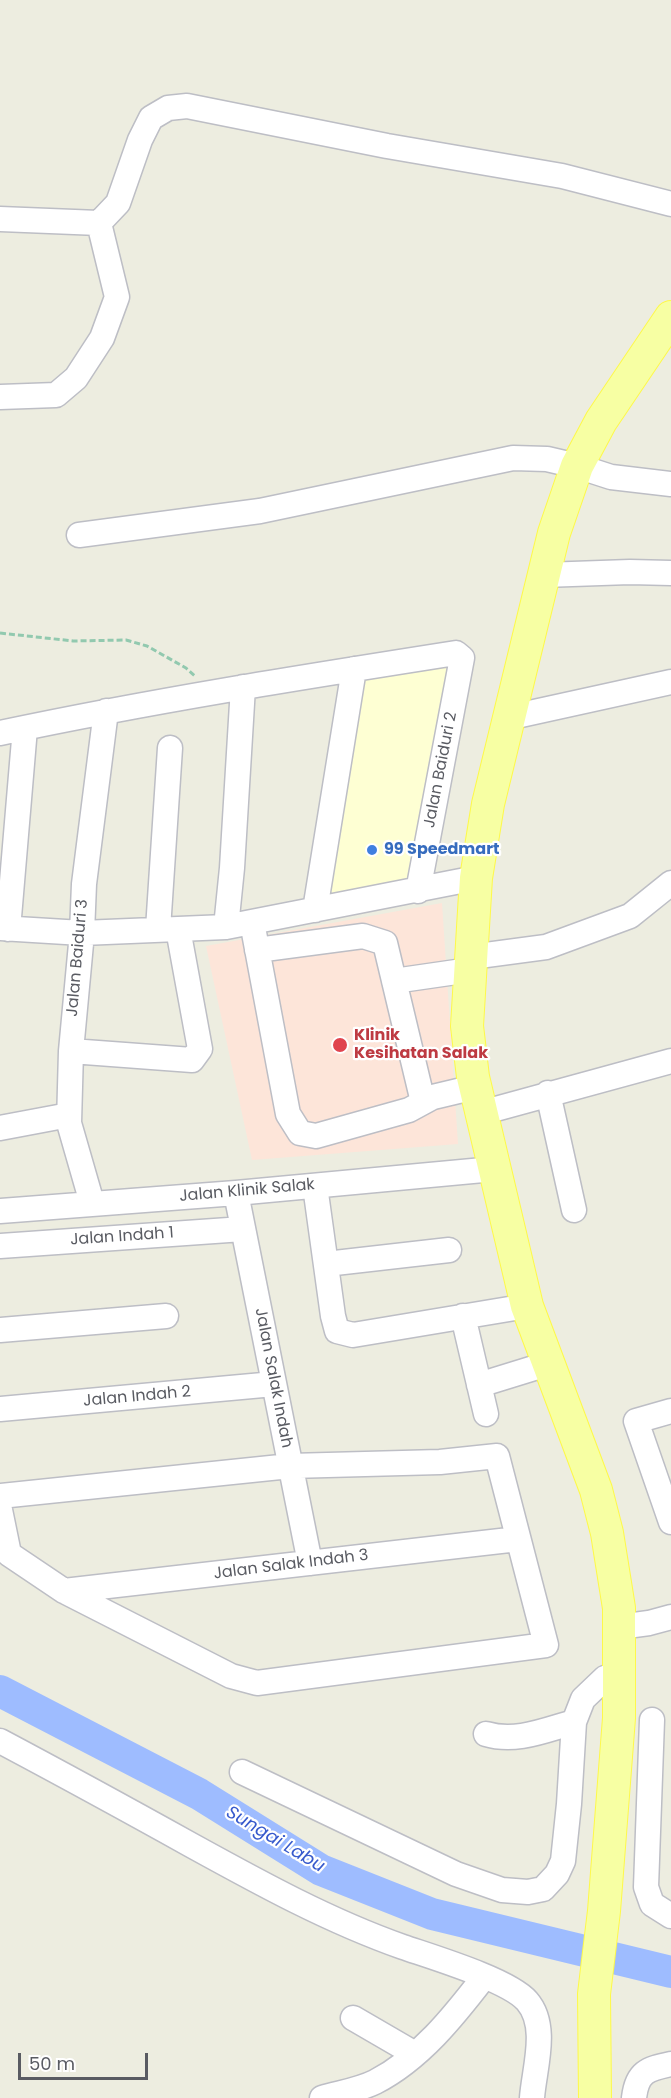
<!DOCTYPE html>
<style>
body{margin:0}
#map{position:relative;width:671px;height:2098px;overflow:hidden;background:#edede0;font-family:Poppins,sans-serif}
canvas{display:block}
.scale{position:absolute;left:18px;top:2053px;width:130px;height:27px;box-sizing:border-box;border:3px solid #595b62;border-top:0;padding-left:8px;font-size:18px;line-height:21px;white-space:nowrap;color:#595b62;-webkit-text-stroke:4px #fff;paint-order:stroke}
</style>
<div id="map">
<canvas width="671" height="2098"></canvas>
<div class="scale">50 m</div>
</div>
<script>
const context = document.querySelector('canvas').getContext('2d');
context.lineJoin = 'round';
function fillPath(path, color) {
  context.fillStyle = color;
  context.fill(path, 'evenodd');
}
function stroke(path, color, width, dash) {
  context.strokeStyle = color;
  context.lineWidth = width;
  context.lineCap = dash ? 'butt' : 'round';
  context.setLineDash(dash || []);
  context.stroke(path);
}
function write(font, color, halo, rows, align = 'center') {
  context.font = font + ' Poppins,sans-serif';
  context.lineWidth = 4.5;
  context.setLineDash([]);
  context.textBaseline = 'middle';
  context.strokeStyle = halo;
  context.fillStyle = color;
  for (const [text, x, y, turn = 0] of rows) {
    context.save();
    context.translate(x, y);
    context.rotate((+turn || 0) * Math.PI / 180);
    context.textAlign = isNaN(turn) ? turn : align;
    if (halo) context.strokeText(text, 0, 0);
    context.fillText(text, 0, 0);
    context.restore();
  }
}
fillPath(new Path2D(`
 M455,661l-42,222 -91,20 36,-227z`), '#feffd3');
fillPath(new Path2D(`
 M442,903l16,241 -206,16 -46,-214z`), '#fde5d9');
stroke(new Path2D(`
 M0,1691l199,103 122,76 111,44 239,58`), '#9ebcff', 32);
const minor = new Path2D(`
 M0,219l99,4 19,-20 22,-63 11,-22 17,-10 19,-2 200,40 175,30 109,28
 M0,397l56,-2 20,-17 26,-40 15,-41 -18,-74
 M79,535l181,-24 253,-53 34,1 30,7 34,11 60,7
 M543,575l87,-3 41,1
 M507,718l164,-36
 M0,733c151,-32 303,-56 456,-80l6,5 -44,233
 M315,910l39,-241
 M252,922l36,192 12,19 16,3 93,-26 24,-13 42,-10
 M226,927l6,-59 11,-181
 M0,928l82,5 144,-6 250,-49
 M8,929l17,-201
 M158,929l12,-181
 M257,950l106,-14 22,7 38,159
 M471,957l75,-10 84,-31 41,-33
 M394,981l76,-11
 M71,1051l121,9 8,-11 -22,-120
 M548,1093l26,117
 M481,1113l190,-52
 M0,1128l69,-13
 M315,1186l18,130 4,15 16,4 174,-29
 M236,1193l74,370
 M92,1203l-23,-80 2,-72 11,-118 2,-49 22,-173
 M0,1211l236,-18 258,-24
 M0,1246l243,-17
 M326,1264l123,-14
 M463,1316l23,98
 M0,1330l166,-14
 M479,1385l68,-21
 M0,1409l274,-25
 M671,1411l-35,10 35,101
 M0,1496l290,-30 150,-4 57,-6 49,189 -289,38 -26,-7 -167,-85 -55,-37 -9,-44
 M64,1591l454,-52
 M619,1627l30,-4 22,-6
 M652,1720l-6,167 6,17 19,12
 M486,1734c30,9 59,-4 88,-12
 M0,1741c64,34 128,69 191,104 69,38 138,76 212,102 29,10 106,33 124,54 22,25 7,68 5,97
 M242,1772l214,102 46,16 26,2 15,-3 14,-15 6,-13 6,-57 5,-82 9,-23 22,-21 15,-5
 M353,2018l62,36
 M322,2098c17,-5 37,-8 53,-16 45,-23 79,-66 109,-105
 M634,2098c3,-26 13,-29 37,-34`);
const major = new Path2D(`
 M595,2098l-1,-104 10,-83 15,-193v-110l-12,-75 -11,-43 -69,-184 -54,-229 -6,-51 9,-148 12,-74 66,-271 23,-67 24,-45 70,-104`);
stroke(minor, '#bdbec5', 27);
stroke(major, '#fef949', 34);
stroke(new Path2D(`
 M0,633l73,8 53,-1 21,6 39,22 9,8`), '#92c9af', 3, [6, 3]);
stroke(minor, '#fff', 24);
stroke(major, '#f7ffa3', 32);
for (const [x, y, r, color] of [
 [372,850,6,"#3f7fe0"],
 [340,1045,8,"#e0444e"]
]) {
  const dot = new Path2D();
  dot.arc(x, y, r, 0, 2 * Math.PI);
  context.fillStyle = color;
  context.fill(dot);
  stroke(dot, '#fff', 2);
}
write('16px', '#595b62', '#fff', [
 ["Jalan Baiduri 2",441,770,-79],
 ["Jalan Baiduri 3",78,958,-85],
 ["Jalan Klinik Salak",247,1191,-5],
 ["Jalan Indah 1",122,1237,-4],
 ["Jalan Salak Indah",273,1378,79],
 ["Jalan Indah 2",137,1397,-5],
 ["Jalan Salak Indah 3",291,1565,-7]
]);
write('bold 16px', '#366cbe', '#fff', [
 ["99 Speedmart",384,850]
], 'left');
write('bold 16px', '#be3a42', '#fff', [
 ["Klinik",354,1036],
 ["Kesihatan Salak",354,1054]
], 'left');
write('italic 18px', '#375acc', '#fff', [
 ["Sungai Labu",275,1840,31]
]);
</script>
